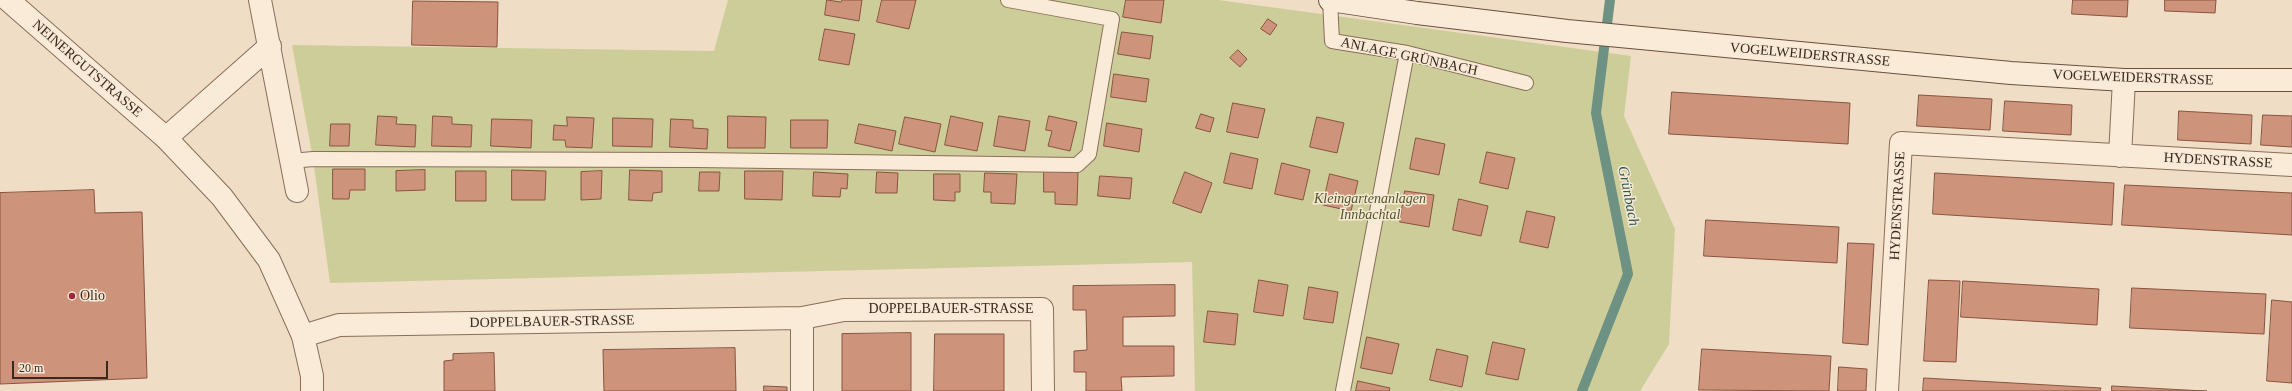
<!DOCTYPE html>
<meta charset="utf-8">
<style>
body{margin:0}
#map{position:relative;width:2292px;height:391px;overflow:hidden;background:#efddc5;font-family:"Times New Roman",serif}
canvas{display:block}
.scale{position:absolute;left:12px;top:361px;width:96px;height:18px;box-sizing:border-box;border:2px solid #3a291f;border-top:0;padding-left:5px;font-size:12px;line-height:14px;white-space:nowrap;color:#3a291f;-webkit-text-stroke:3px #f6e8d5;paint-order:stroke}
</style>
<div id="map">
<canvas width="2292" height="391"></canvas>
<div class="scale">20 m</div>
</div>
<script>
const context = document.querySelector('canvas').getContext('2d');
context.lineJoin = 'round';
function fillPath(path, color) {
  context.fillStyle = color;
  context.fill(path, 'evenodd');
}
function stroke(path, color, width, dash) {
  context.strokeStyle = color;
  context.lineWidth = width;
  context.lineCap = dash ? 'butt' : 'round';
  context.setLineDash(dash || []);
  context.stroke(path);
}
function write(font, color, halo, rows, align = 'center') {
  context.font = font + ' "Times New Roman",serif';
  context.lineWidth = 3;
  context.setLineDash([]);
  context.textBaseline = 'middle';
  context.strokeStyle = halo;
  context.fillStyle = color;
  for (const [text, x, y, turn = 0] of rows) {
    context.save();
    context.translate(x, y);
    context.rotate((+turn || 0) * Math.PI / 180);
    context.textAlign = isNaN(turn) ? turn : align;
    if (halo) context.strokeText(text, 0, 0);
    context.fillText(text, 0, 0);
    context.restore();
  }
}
fillPath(new Path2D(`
 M728,0h490l413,56 -7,60 51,113 -6,115 -29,47h-445l-3,-129 -862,21 -17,-124 -21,-114 422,6z`), '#cdcd99');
stroke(new Path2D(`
 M1582,391l46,-117 -32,-161 14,-113`), '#6d9183', 10);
const building = new Path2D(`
 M827,0l14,2 1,-2h20l-3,21 -34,-6z
 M882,0h34l-7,29 -32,-7z
 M1126,0h38l-3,23 -38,-6z
 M2073,0h55l-1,17 -55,-3z
 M2165,0h51l-1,13 -50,-2z
 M413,1l85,1 -1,45 -85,-2z
 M1268,19l9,6 -7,10 -9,-6z
 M825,29l30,5 -6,31 -30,-5z
 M1122,32l31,4 -3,23 -32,-5z
 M1238,50l9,9 -7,8 -10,-9z
 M1114,74l35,5 -3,23 -35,-5z
 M1672,92l178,11 -2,41 -179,-10z
 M1919,95l73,4 -2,31 -73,-4z
 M2005,101l67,4 -1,30 -68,-4z
 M1233,103l32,6 -7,29 -31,-6z
 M2179,111l73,4 -1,29 -73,-4z
 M1201,114l13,4 -4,14 -14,-4z
 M2263,115l29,1v31l-31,-2z
 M378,116l19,1 -1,7 20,1 -1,22 -39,-2z
 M433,116l19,1v7l20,1 -1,22 -39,-1z
 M728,116l38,1 -1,31h-37z
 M951,116l32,7 -6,28 -32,-6z
 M999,116l31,5 -5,30 -31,-5z
 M1049,116l28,6 -7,29 -22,-5 4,-15 -6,-1z
 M567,117l27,1 -2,30 -26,-1 -1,-7h-12l1,-15 13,1z
 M905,117l36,7 -6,28 -36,-8z
 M1317,117l27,6 -7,30 -27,-6z
 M613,118l40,1 -1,28 -39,-1z
 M492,119l40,1 -1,28 -40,-2z
 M671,119l22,1v8l15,1 -1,20 -37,-2z
 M791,120h37l-1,28h-36z
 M1107,123l35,6 -3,23 -35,-6z
 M331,124h19l-1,22h-19z
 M859,124l37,7 -4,20 -37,-8z
 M1416,138l29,6 -6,31 -29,-6z
 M1487,152l28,6 -7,31 -28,-6z
 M1231,153l27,6 -6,30 -28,-6z
 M1282,163l28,7 -7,30 -28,-6z
 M333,169h32v21h-15l-1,9h-16z
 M425,170v20l-29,1v-20z
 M512,170l34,1 -1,29h-33z
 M630,170l32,1v21l-9,1 -1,8 -23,-1z
 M456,171h30v30h-30z
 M602,171l-1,28 -20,1v-28z
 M745,171h38l-1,29 -37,-1z
 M1044,171l34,1 -1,33 -22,-1v-12h-11z
 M700,172h20l-1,19h-20z
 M814,172l34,2 -1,15 -6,-1 -1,9 -27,-1z
 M877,172l21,1 -1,20h-21z
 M1185,172l27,11 -11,30 -28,-10z
 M985,173l32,1 -2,30 -24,-1v-11h-7z
 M1935,173l179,10 -2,42 -179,-11z
 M934,174h26v18h-5v9l-21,-1z
 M1330,174l28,7 -7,30 -28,-6z
 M1100,176l32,2 -2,21 -32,-3z
 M2125,185l167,8v42l-170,-10z
 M94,190l1,23 47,-1 5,166 -147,6v-191z
 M1405,191l29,4 -5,32 -29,-5z
 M1459,199l29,7 -7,30 -28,-6z
 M1527,211l28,6 -7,31 -28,-6z
 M1706,220l133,7 -2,36 -133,-7z
 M1848,243l26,1 -6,101 -25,-2z
 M1259,280l29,5 -5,31 -29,-4z
 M1929,280l31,1 -4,81 -32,-1z
 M1963,281l136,8 -2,36 -136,-8z
 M1175,285v31l-52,1v29h51v30l-53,1 1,14h-36v-19h-12v-21l13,-1 -1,-40h-13v-24z
 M1309,287l29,5 -5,31 -29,-4z
 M2132,288l134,6 -2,40 -134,-6z
 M2272,300l20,2v81l-25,-2z
 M1208,311l30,3 -3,31 -31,-3z
 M911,333v58h-69v-57z
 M935,334h69v57h-70z
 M1367,337l32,7 -7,30 -31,-6z
 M1493,342l32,7 -7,31 -32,-6z
 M735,348l1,43h-132l-1,-41z
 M1437,349l31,7 -6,31 -32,-7z
 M1702,349l129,7 -2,35 -130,-1z
 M494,353l1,38h-51v-30l9,-1v-6z
 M1839,367l28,2 -1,22h-28z
 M1924,378l177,10 -1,3h-177z
 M1358,381l32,7 -1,3h-33z
 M764,386l23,1v4h-23z
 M2112,386l73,4 22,1h-95z`);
fillPath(building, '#cd937b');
stroke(building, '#895440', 1);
const service = new Path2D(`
 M1330,0l2,41 75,12 119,30
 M291,161l22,-2 383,1 381,5 12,-11 23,-135 -104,-19
 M1343,391l64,-338`);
const minor = new Path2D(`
 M260,0l37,191
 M166,138l104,-92
 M2120,156l4,-76
 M802,318v73
 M303,336l36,-11 463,-7 42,-8 198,-1 1,82
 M1887,391l14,-248 391,22`);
const tertiary = new Path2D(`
 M8,0l158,138 56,59 47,63 34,76 9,40v15`);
const secondary = new Path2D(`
 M1330,0l87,13 150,18 444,42 113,7h168`);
stroke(service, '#8a6e5b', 16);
stroke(minor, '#8a6e5b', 24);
stroke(tertiary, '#8a6e5b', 24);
stroke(secondary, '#6c4f3e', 24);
stroke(service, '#f9ebd8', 14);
stroke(minor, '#f9ebd8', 22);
stroke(tertiary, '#f9ebd8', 22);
stroke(secondary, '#f9ebd8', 22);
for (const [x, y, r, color] of [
 [72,296,4,"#9a2a39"]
]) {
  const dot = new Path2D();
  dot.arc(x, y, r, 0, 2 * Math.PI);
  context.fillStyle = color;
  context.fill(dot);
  stroke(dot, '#f6e8d5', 1.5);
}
write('14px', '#3a291f', '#f6e8d5', [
 ["VOGELWEIDERSTRASSE",1810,55,5],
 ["ANLAGE GRÜNBACH",1409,57,12],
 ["NEINERGUTSTRASSE",87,69,41],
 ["VOGELWEIDERSTRASSE",2133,78,2],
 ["HYDENSTRASSE",2218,161,3],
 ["HYDENSTRASSE",1898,206,-87],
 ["DOPPELBAUER-STRASSE",951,309],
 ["DOPPELBAUER-STRASSE",552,322,-1]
]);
write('italic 14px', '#505725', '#f6e8d5', [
 ["Kleingartenanlagen",1370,199],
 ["Innbachtal",1370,215]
]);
write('14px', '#3a291f', '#f6e8d5', [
 ["Olio",80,296]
], 'left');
write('italic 15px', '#2e5a52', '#f6e8d5', [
 ["Grünbach",1628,196,79]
]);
</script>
